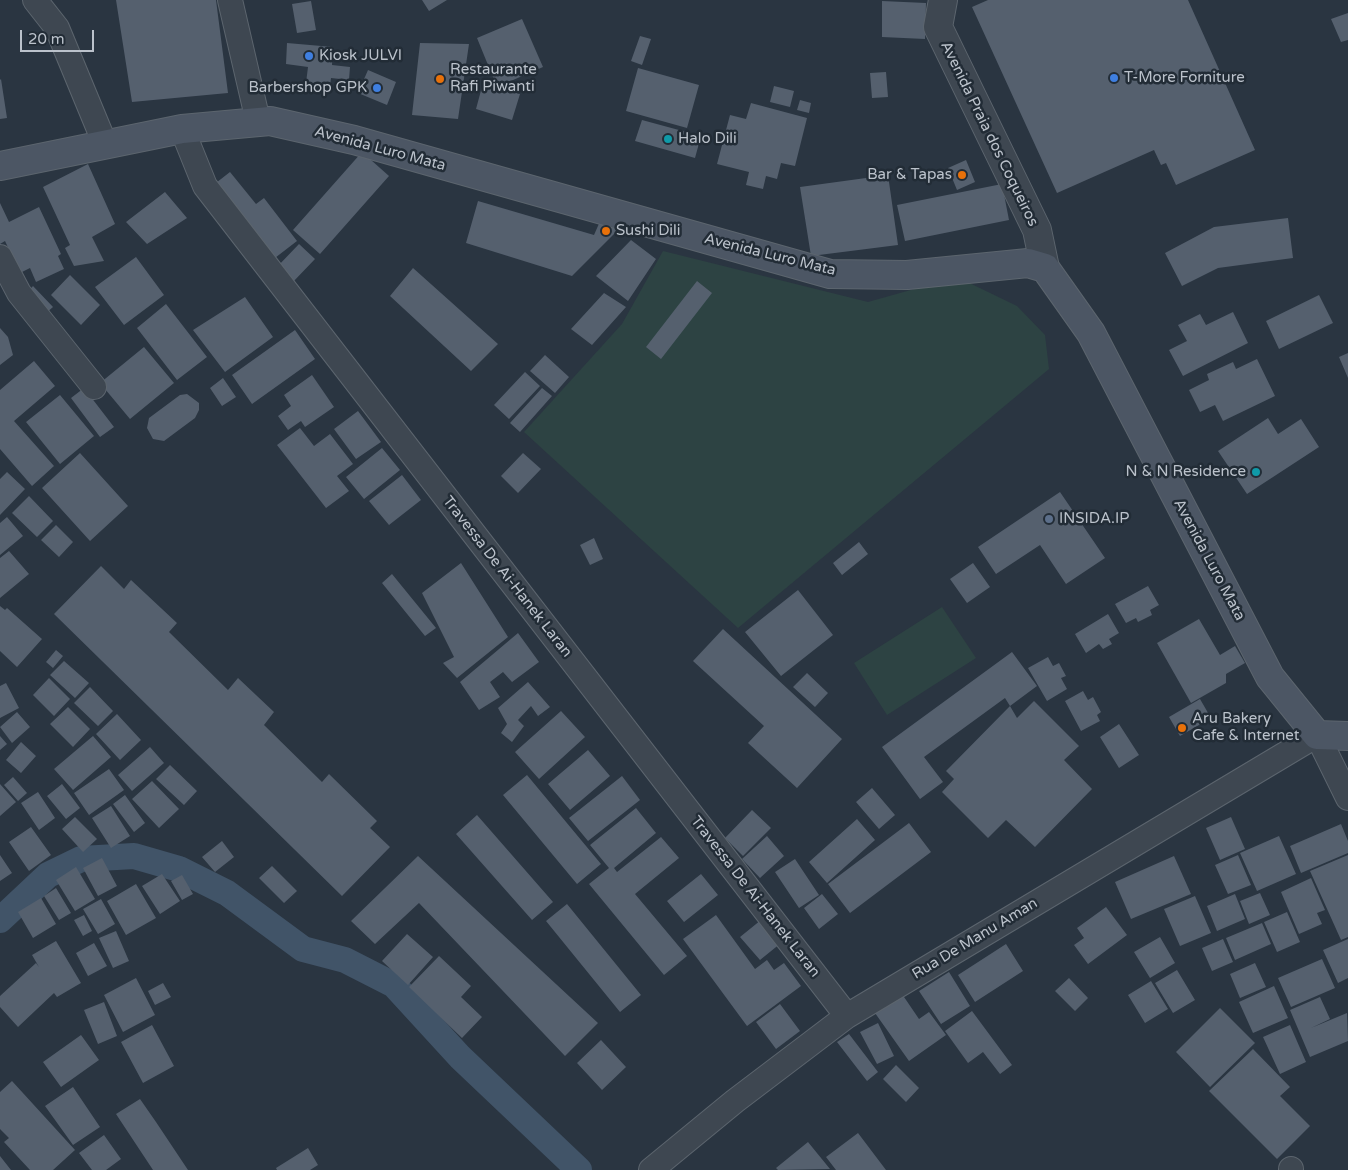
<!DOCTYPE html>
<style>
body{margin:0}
#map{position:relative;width:1348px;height:1170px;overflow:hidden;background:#2a3541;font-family:"Varela Round",sans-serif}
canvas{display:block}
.scale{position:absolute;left:20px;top:30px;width:74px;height:22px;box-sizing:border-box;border:2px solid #bbc2cb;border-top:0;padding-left:6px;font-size:15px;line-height:18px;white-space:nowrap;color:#bbc2cb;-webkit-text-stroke:4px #222c36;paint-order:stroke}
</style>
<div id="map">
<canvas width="1348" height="1170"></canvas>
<div class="scale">20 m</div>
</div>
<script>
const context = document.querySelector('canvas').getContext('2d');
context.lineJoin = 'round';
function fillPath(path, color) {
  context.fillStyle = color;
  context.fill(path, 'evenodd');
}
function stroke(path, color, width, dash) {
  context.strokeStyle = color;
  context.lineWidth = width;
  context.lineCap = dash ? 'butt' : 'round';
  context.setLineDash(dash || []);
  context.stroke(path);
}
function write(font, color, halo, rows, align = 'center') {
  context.font = font + ' "Varela Round",sans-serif';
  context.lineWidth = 5;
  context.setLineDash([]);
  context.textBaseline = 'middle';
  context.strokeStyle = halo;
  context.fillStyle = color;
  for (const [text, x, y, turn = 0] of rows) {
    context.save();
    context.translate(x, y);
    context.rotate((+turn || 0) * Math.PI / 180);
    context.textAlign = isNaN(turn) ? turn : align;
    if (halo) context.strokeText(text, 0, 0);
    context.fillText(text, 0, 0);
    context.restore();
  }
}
fillPath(new Path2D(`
 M663,251l205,51 89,-25 60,29 28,29 4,34 -311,259 -214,-196 98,-108z
 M942,607l34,51 -89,57 -33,-52z`), '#2d4343');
stroke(new Path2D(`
 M0,920l48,-45 33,-16 53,-3 45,13 48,24 76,56 42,11 49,25 66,72 119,113`), '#415468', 26);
fillPath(new Path2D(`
 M116,0h100l12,93 -96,9z
 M422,0h25l-18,11z
 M988,0h200l67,150 -79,35 -10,-22 -5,2 -7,-15 -97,43 -85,-186z
 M311,1l5,29 -19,3 -5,-29z
 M882,1l44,2 -1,36 -43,-2z
 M1348,13v27l-7,2 -10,-23z
 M522,19l21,48 -46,20 -20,-49z
 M640,36l11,3 -9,26 -11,-4z
 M287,43l46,4 -1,18 18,2 -1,13 -18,-2 -1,8 -24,-3 2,-16 -22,-3z
 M420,43l49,1 -11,75 -46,-4z
 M638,68l61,17 -12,43 -61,-17z
 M368,70l28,12 -9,23 -29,-12z
 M886,72l2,25 -16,1 -2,-25z
 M1,79l6,39 -7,1v-39z
 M483,83l37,11 -8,26 -36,-11z
 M774,86l20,5 -4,16 -20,-5z
 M800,100l11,3 -2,10 -12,-3z
 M751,103l56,15 -12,48 -14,-3 -4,16 -11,-3 -3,13 -17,-4 3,-13 -32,-8 13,-49 16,4z
 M642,120l59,16 -6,22 -60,-17z
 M362,152l27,24 -69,78 -27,-24z
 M966,160l9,22 -18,8 -9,-22z
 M88,164l27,60 -23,13 12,24 -30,5 -9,-18 5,-3 -27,-58z
 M230,172l26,32 8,-6 33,43 -26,20 -59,-75z
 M888,175l10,70 -87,11 -11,-69z
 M1002,184l7,36 -104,21 -8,-36z
 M165,192l22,26 -40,26 -21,-22z
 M478,201l116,34 7,-16 18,10 -47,47 -106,-33z
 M0,203l9,19 30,-15 22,47 -3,2 6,13 -28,13 -6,-14 -10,5 -15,-32 -5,3z
 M1288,218l5,40 -75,10 -36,18 -17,-33 49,-26z
 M631,240l25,19 -28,42 -32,-25z
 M299,244l16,15 -23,24 -16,-15z
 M136,257l28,38 -40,30 -29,-38z
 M413,268l85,76 -27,27 -81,-75z
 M70,275l30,30 -19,20 -30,-30z
 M697,281l15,12 -51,66 -15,-12z
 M33,286l20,21 -8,7 -19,-20z
 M604,293l22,14 -34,38 -21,-16z
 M1319,295l14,28 -54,26 -13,-28z
 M245,297l28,40 -48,35 -32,-42z
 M166,304l41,53 -30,23 -40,-52z
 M1233,312l15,31 -65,33 -14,-26 18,-9 -9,-16 22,-11 6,11z
 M0,328l8,9 5,18 -13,10z
 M295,330l20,29 -63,45 -20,-29z
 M144,347l30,36 -44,36 -30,-36z
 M1348,353v25l-9,-21z
 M545,355l24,22 -14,16 -25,-22z
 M1257,359l18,37 -52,25 -8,-16 -15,7 -11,-22 20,-10 -2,-6 26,-12 3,7z
 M34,361l21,25 -41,35 40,45 -22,20 -32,-37v-59z
 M525,372l15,14 -31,33 -15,-14z
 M312,375l22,32 -29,20 -4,-6 -13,9 -10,-14 13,-10 -7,-11z
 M223,378l13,19 -14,9 -12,-18z
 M84,388l30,39 -14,10 -29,-39z
 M542,388l10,8 -32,36 -10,-9z
 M187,394l12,9v7l-4,8 -31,23 -11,-2 -6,-11 2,-10 31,-23z
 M60,395l34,41 -34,28 -34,-42z
 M358,411l23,31 -25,17 -22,-30z
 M1268,418l10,16 23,-15 18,28 -72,47 -29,-43z
 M300,428l14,18 16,-12 23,30 -16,12 12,15 -23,17 -49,-63z
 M382,448l18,22 -36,29 -18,-22z
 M80,453l48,53 -38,35 -48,-53z
 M523,453l18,16 -23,24 -17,-17z
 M7,472l18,17 -25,26v-36z
 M402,475l19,25 -32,25 -20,-24z
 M1060,492l45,66 -39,26 -26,-39 -44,29 -18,-27z
 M29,496l24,25 -16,16 -25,-24z
 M7,517l16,19 -23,19v-32z
 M56,525l17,17 -14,15 -18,-17z
 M594,538l9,21 -13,6 -10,-20z
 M859,542l9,12 -26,21 -9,-12z
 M9,551l20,23 -29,24v-40z
 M461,563l47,74 -51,41 -14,-15 11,-6 -32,-64z
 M973,563l17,24 -23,16 -17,-24z
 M101,566l23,23 7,-9 46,43 -8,9 59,58 10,-12 36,34 -10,13 58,57 7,-8 48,47 -7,7 20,19 -48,49 -288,-282z
 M392,574l44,54 -11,8 -43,-53z
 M1148,586l11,19 -9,5 2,5 -14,7 -2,-4 -10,5 -11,-19z
 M798,590l35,45 -52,41 -36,-44z
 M0,606l5,4 2,-2 35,31 -25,28 -17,-16z
 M1108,614l11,19 -10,6 3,5 -9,5 -4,-5 -13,9 -11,-19z
 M1199,619l21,36 15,-9 10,17 -19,11v9l-35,20 -34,-60z
 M723,629l119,110 -45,49 -49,-45 16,-17 -71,-65z
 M518,633l21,29 -27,20 -9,-10 -13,10 10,15 -21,13 -19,-28z
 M56,650l7,6 -10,12 -7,-6z
 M1012,652l25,34 -27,20 7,12 17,-17 45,45 -15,14 28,29 -57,58 -29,-27 -18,18 -46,-46 12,-13 -8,-8 64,-65 -5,-8 -81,59 19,25 -23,17 -38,-52z
 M1048,657l5,9 6,-3 7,13 -5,2 6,11 -20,12 -19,-33z
 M64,661l25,22 -14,15 -25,-23z
 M807,673l21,20 -13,14 -22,-20z
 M49,678l21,21 -16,17 -21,-21z
 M528,682l22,25 -12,9 -7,-10 -13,14 6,6 -12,16 -11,-9 6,-9 -9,-16z
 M6,683l13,25 -19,10v-32z
 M90,687l23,24 -15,15 -24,-23z
 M1083,691l5,9 5,-3 8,15 -4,3 3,6 -19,10 -16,-30z
 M1200,699l11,19 -31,18 -11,-19z
 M68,707l22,22 -17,18 -23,-23z
 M561,711l24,26 -46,42 -24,-27z
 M17,712l13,15 -18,16 -12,-16z
 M117,714l24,26 -21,20 -24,-26z
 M1119,724l20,31 -20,13 -19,-31z
 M0,736l7,8 -7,6z
 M93,736l18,21 -38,33 -19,-21z
 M21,742l15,14 -15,17 -15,-13z
 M150,747l14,16 -32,28 -14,-16z
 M588,750l22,26 -40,34 -22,-26z
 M170,765l27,26 -13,14 -28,-26z
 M109,769l15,21 -35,25 -15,-22z
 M527,775l74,89 -24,20 -74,-89z
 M622,776l18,24 -52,41 -19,-23z
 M13,777l14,16 -9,8 -14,-16z
 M152,781l27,28 -20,19 -27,-29z
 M0,784l16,18 -16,14z
 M62,784l18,24 -14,11 -19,-23z
 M872,788l23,27 -16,14 -23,-27z
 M38,792l17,26 -16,12 -18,-27z
 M125,795l20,28 -11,9 -21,-28z
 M111,806l19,30 -19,12 -19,-30z
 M636,808l20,25 -42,35 3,4 44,-35 18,21 -44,36 52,62 -23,19 -75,-91 20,-16 -19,-23z
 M752,810l19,18 -28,28 -18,-18z
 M477,815l76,87 -21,18 -76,-86z
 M75,817l22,22 -14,13 -21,-23z
 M1231,817l14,32 -25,11 -14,-32z
 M857,819l18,21 -48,43 -18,-21z
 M909,823l22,29 -81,61 -22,-29z
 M1341,824l7,17v12l-47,20 -11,-27z
 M31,827l20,28 -22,16 -20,-29z
 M767,836l17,20 -24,22 -18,-19z
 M1279,836l17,38 -39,17 -17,-38z
 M222,841l12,16 -19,15 -13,-15z
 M0,855l12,18 -12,8z
 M1238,855l13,30 -23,9 -13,-29z
 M1348,855v82l-7,3 -31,-69z
 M418,856l180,167 -33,33 -146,-153 -44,41 -24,-23z
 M1174,856l17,38 -60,25 -16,-37z
 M102,858l15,28 -19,10 -15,-28z
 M795,859l24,36 -20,13 -24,-36z
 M272,866l25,25 -13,12 -25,-25z
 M76,867l19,32 -20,12 -19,-31z
 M162,874l18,27 -20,13 -18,-28z
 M701,874l17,21 -34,27 -17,-21z
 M182,875l11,19 -11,6 -11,-19z
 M1311,878l14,32 -8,3 5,11 -23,10 -18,-42z
 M136,884l20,34 -30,17 -19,-34z
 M56,888l15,25 -12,7 -15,-24z
 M1260,893l10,22 -21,9 -9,-23z
 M822,894l16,20 -19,15 -15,-21z
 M1235,894l10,25 -28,12 -10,-25z
 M1195,896l16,37 -31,13 -16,-37z
 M41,898l15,26 -23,14 -15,-26z
 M101,899l14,25 -17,10 -15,-25z
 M567,904l74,91 -21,17 -74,-91z
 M1106,907l21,28 -39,29 -14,-19 10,-7 -7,-10z
 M1287,912l13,30 -23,10 -13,-30z
 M84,915l8,16 -9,5 -9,-16z
 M716,915l39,54 12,-9 7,10 10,-7 17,23 -54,40 -64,-87z
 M761,920l20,23 -21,17 -20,-23z
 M1262,923l9,21 -36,16 -9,-22z
 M116,931l13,30 -16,7 -14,-30z
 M407,934l26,23 -25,28 -26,-24z
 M1160,937l15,26 -25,15 -16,-26z
 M1223,939l10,23 -21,9 -10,-23z
 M1348,939v39l-10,5 -15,-33z
 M56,941l25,42 -24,14 -3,-4 -36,34 -18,-20v-11l36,-33 3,4 -7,-12z
 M94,943l13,23 -19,10 -12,-23z
 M1006,944l17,27 -48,31 -17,-27z
 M439,956l32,30 -10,11 21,20 -20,21 -53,-51z
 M1322,959l13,29 -44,19 -13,-29z
 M1255,963l11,24 -26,11 -10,-24z
 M1177,970l18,30 -22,13 -18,-30z
 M949,972l21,34 -29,18 -22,-33z
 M136,978l19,37 -32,17 -19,-37z
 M1069,978l19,20 -13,13 -20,-20z
 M1151,981l17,28 -23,14 -17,-28z
 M163,983l8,14 -16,8 -7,-14z
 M1274,986l14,32 -35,15 -14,-31z
 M902,994l17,25 10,-7 17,23 -37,26 -34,-48z
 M1320,997l10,22 -19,9 36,-15 1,28 -38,16 -20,-47z
 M104,1002l13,34 -19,8 -14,-34z
 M780,1004l20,27 -24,18 -20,-27z
 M1220,1008l35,35 -45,44 -34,-35z
 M972,1011l40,54 -12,9 -17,-22 -15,11 -23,-32z
 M878,1023l16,33 -17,8 -17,-32z
 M152,1025l22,41 -31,17 -22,-41z
 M1290,1025l16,37 -26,12 -17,-37z
 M849,1034l29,38 -11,9 -30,-39z
 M81,1035l18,25 -38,27 -18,-25z
 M601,1040l25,27 -24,23 -25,-27z
 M1253,1049l37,38 -10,9 30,30 -33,33 -68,-68z
 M896,1065l23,23 -13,14 -23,-23z
 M12,1081l63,69 -22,20h-23l-26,-28 5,-4 -9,-9v-37z
 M73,1087l27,40 -27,18 -28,-39z
 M140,1099l16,23 32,48h-35l-37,-56z
 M858,1133l28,37h-50l-10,-13z
 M104,1135l17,24 -15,11h-14l-13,-17z
 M808,1142l22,27 -52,1 -2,-2z
 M308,1148l10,17 -8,5h-33l-1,-2z
 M0,1156l11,14h-11z`), '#55606e');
const minor = new Path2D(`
 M35,0l22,28 48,116
 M230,0l28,121
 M182,129l23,57 642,830
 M0,257l19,36 75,94
 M1291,1169v1
 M651,1170l84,-69 112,-85 470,-281 31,63`);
const tertiary = new Path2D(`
 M943,0l-5,27 99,203 8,38`);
const secondary = new Path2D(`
 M0,166l182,-37 88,-8 84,19 476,134 77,1 121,-12 17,5 46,65 179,344 47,58 31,1`);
stroke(minor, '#5c656e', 26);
stroke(tertiary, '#5c656e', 30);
stroke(secondary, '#5c656e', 30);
stroke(minor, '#3e4751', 24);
stroke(tertiary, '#3e4751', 28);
stroke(secondary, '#4c5664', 28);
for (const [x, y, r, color] of [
 [309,56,5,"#3f7fe0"],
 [1114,78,5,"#3f7fe0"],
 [440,79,5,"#e8710a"],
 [377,88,5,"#3f7fe0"],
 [668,139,5,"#0f9aa8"],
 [962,175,5,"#e8710a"],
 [606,231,5,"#e8710a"],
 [1256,472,5,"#0f9aa8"],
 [1049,519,5,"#5c6f8a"],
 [1182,728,5,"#e8710a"]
]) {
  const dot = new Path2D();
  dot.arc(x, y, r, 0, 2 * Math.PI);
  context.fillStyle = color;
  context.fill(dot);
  stroke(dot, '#222c36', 2);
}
write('15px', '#bbc2cb', '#222c36', [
 ["Kiosk JULVI",319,56],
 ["Restaurante",450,70],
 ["Rafi Piwanti",450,87],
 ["T-More Forniture",1124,78],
 ["Barbershop GPK",367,88,"right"],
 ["Halo Dili",678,139],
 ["Bar & Tapas",952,175,"right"],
 ["Sushi Dili",616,231],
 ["N & N Residence",1246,472,"right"],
 ["INSIDA.IP",1059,519],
 ["Aru Bakery",1192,719],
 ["Cafe & Internet",1192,736]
], 'left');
write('15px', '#bbc2cb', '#222c36', [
 ["Avenida Praia dos Coqueiros",989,134,64],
 ["Avenida Luro Mata",380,149,15],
 ["Avenida Luro Mata",770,255,14],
 ["Avenida Luro Mata",1209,560,62],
 ["Travessa De Ai-Hanek Laran",507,577,52],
 ["Travessa De Ai-Hanek Laran",755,897,52],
 ["Rua De Manu Aman",975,939,-31]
]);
</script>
